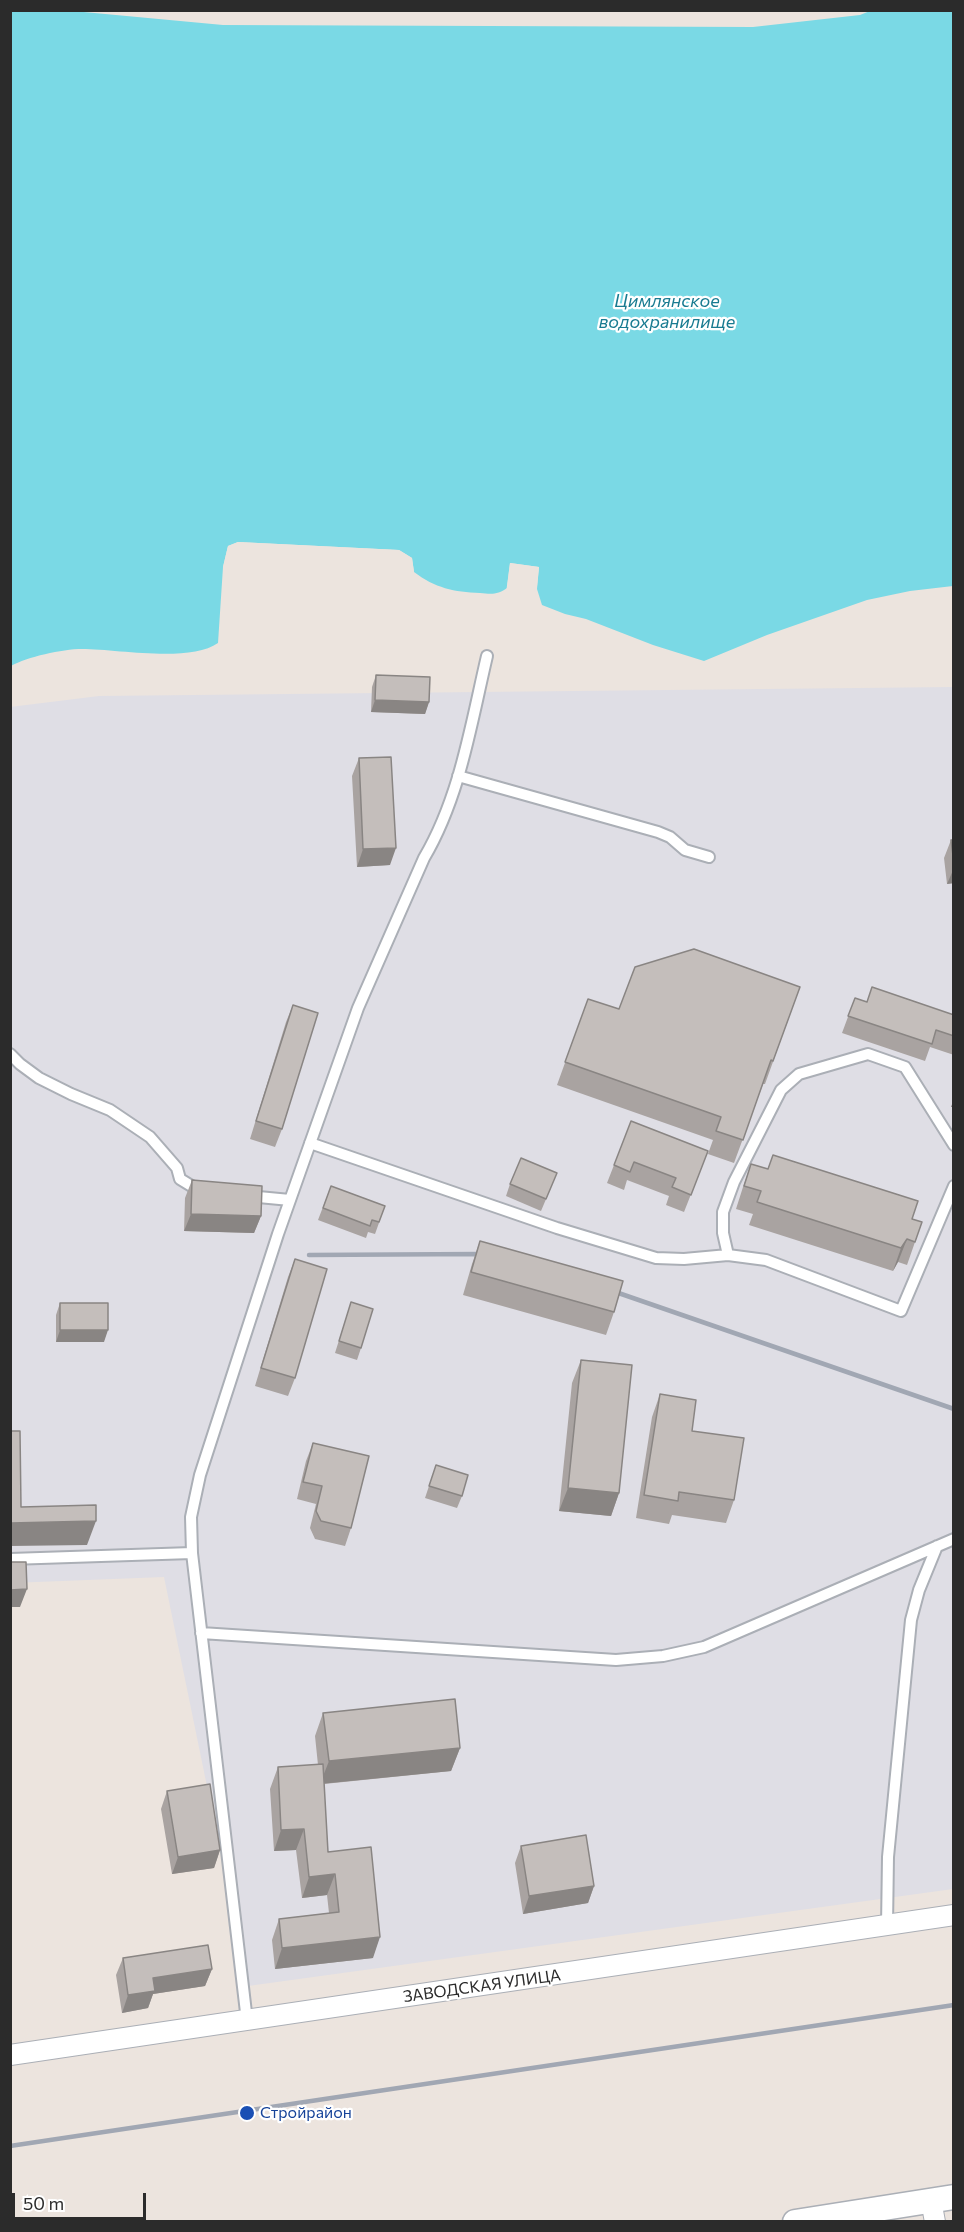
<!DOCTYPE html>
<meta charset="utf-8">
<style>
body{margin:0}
#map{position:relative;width:964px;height:2232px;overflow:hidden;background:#ece4de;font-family:Commissioner,sans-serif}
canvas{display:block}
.frame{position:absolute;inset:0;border:12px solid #2b2b2b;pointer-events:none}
.scale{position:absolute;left:12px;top:2193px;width:134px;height:27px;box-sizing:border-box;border:3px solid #2b2b2b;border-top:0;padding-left:8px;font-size:18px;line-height:21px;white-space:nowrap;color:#2b2b2b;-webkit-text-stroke:4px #fff;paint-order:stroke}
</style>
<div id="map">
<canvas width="964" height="2232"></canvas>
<div class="frame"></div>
<div class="scale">50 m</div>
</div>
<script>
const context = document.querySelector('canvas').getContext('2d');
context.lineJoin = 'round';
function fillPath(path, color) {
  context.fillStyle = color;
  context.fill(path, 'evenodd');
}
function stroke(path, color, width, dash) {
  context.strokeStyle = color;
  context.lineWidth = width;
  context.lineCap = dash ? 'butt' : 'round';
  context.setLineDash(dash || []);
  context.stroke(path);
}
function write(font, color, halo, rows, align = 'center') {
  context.font = font + ' Commissioner,sans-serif';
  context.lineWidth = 4.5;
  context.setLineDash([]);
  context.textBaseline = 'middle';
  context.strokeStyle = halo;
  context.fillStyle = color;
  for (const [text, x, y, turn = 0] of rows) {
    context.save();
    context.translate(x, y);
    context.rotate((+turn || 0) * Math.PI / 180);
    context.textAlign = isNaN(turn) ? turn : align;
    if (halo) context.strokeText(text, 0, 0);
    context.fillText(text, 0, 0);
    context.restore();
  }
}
fillPath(new Path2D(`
 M953,687v1202l-705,97 -84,-409 -153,6 -1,-876 89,-11z`), '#dfdee5');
fillPath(new Path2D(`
 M10,11h63l150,14 530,2 107,-12 10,-4h83v575l-43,5 -43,9 -100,35 -63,26 -51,-16 -67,-26 -21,-5 -23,-9 -5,-16 2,-22 -29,-4 -3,25c-9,7 -16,6 -27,5 -26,-1 -45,-5 -66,-21l-2,-14 -13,-8 -161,-8 -10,4 -5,21 -5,76c-28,20 -101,6 -136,6 -20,0 -55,8 -71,17z`), '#7ad9e5');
fillPath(new Path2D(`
 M238,542l161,8 13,8 2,14h-3l-2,-12 -11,-7 -160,-8 -8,3 -4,19h-3l5,-21z
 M510,563l29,4 -3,29 -2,-7 2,-20 -24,-2 -2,22 -4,4z`), '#ece4de');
const service = new Path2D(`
 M458,776l200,56 12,5 15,13 24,7
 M10,1054l10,10 19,14 32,16 39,16 40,27 27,31 3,11 18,11 5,1
 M310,1143l247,85 99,30 28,1 44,-4 38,5 135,51 53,-125
 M248,1196l42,4
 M728,1255l-5,-22v-21l11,-30 47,-92 18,-16 69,-20 37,13 49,78
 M10,1559l182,-6
 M201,1633l415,27 47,-4 41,-9 250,-108
 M887,1926l1,-69 23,-237 8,-30 18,-44
 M247,2021l-55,-468 -1,-36 9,-42 78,-241 80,-226 66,-150c36,-61 47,-134 63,-202`);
const minor = new Path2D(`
 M10,2055l944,-140
 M931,2200l4,22`);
const tertiary = new Path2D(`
 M795,2222l159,-25`);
stroke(service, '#abafb6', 14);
stroke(minor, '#abafb6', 22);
stroke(tertiary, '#abafb6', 27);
stroke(service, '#fff', 10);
stroke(minor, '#fff', 20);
stroke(tertiary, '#fff', 24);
stroke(new Path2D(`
 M309,1255l170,-1 13,2
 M604,1288l350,121
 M10,2146l944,-141`), '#a1a7b3', 4.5);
fillPath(new Path2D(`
 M376,675l53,27 -4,12 -54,-2 1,-25z
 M359,758l31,107 -33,2 -5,-91z
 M951,840h3v43l-7,1 -3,-26z
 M800,987l-35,97h-2l-29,79 -26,-9 5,-14 -156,-55 31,-86 31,10z
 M855,998l11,4 88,13v40l-24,-8 -5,14 -83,-28z
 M293,1005l-11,124 -7,18 -25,-8 36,-117z
 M708,1151l-24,61 -18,-7 3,-9 -42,-16 -3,10 -17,-7 7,-18z
 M773,1155l139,64 3,23 -8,23 -9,-3 -5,9 -144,-46 4,-11 -17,-5 7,-22 8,-23 17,5z
 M192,1180l69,36 -7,17 -70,-2 1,-33z
 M510,1184l42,1 -11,26 -35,-15z
 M331,1186l54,20 -10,28 -7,-2 -2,6 -48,-18z
 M480,1241l134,71 -8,23 -143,-40 9,-31z
 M295,1259v119l-7,18 -33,-10 33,-109z
 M351,1302l10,46 -4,12 -22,-7z
 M60,1303l44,39h-48v-27z
 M581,1360l38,133 -8,23 -52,-5 13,-128z
 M660,1394l32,37 42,69 -8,23 -54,-8 -3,9 -33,-6 16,-101z
 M313,1443l38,85 -6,18 -30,-7 -5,-11 6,-24 -19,-5 9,-38z
 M436,1465l26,31 -5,12 -32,-10z
 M323,1713l137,35 -9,23 -127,13 4,68 45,106 -98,11 -3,-29 7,-21 50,-6 -2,-18 -25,3 -6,-48 -22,1 -4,-62 8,-22 40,-2 -3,-29z
 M167,1791l53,59 -6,18 -42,6 -11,-65z
 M521,1846l73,40 -6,17 -65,11 -8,-51z
 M123,1958l89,11 -7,17 -52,8 -5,14 -26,5 -6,-38z`), '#a9a3a1');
fillPath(new Path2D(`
 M375,700l54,2 -4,12 -54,-2z
 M396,848l-6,17 -33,2 6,-18z
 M954,868v15l-7,1z
 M954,1099v8h-3z
 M191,1214l70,2 -7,17 -70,-2z
 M907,1239l-9,23 -5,9 8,-23z
 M60,1330h48l-4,12h-48z
 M568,1488l51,5 -8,23 -52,-5z
 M96,1521l-9,24 -77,1v-23z
 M27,1589l-7,18h-10v-17z
 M460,1748l-9,23 -131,13 9,-23z
 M304,1829l-8,21 -22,1 7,-21z
 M220,1850l-6,18 -42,6 6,-17z
 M335,1874l-8,21 -25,3 7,-21z
 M594,1886l-6,17 -65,11 6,-18z
 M380,1937l-7,21 -98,11 7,-21z
 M212,1969l-7,17 -52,8 -5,14 -26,5 6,-18 25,-17z`), '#898583');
const building = new Path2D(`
 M376,675l54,2 -1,25 -54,-2z
 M391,757l5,91 -33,1 -4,-91z
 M951,840h3v24z
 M694,949l106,38 -27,74 -2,-1 -28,80 -27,-9 5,-14 -156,-55 23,-63 31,10 16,-42z
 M872,987l82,28v21l-18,-6 -4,14 -84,-28 7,-18 12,4z
 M293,1005l25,8 -36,116 -26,-8z
 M631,1121l77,30 -17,44 -19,-8 4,-9 -42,-16 -4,10 -16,-7z
 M773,1155l145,46 -6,18 10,3 -7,20 -8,-3 -6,9 -144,-46 4,-11 -17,-5 7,-22 17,5z
 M521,1158l36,15 -11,26 -36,-15z
 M192,1180l70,6 -1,30 -70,-2z
 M331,1186l54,20 -6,16 -7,-2 -2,6 -47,-18z
 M480,1241l143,40 -9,31 -143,-40z
 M295,1259l32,10 -32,109 -34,-10z
 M351,1302l22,7 -12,39 -22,-7z
 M60,1303h48v27h-48z
 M581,1360l51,5 -13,128 -51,-5z
 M660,1394l36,6 -4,31 52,7 -10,62 -55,-8 -1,9 -34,-6z
 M10,1431h10l1,76 75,-2v16l-86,2z
 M313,1443l56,13 -18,72 -30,-7 -5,-10 6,-25 -19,-4z
 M436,1465l32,10 -6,21 -33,-10z
 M10,1562h16l1,27 -17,1z
 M455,1699l5,49 -131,13 -6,-48z
 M323,1764l5,88 43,-5 9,90 -98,11 -3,-29 60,-7 -4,-38 -26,3 -5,-48 -23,1 -3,-63z
 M210,1784l10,66 -42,7 -11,-66z
 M586,1835l8,51 -65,10 -8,-50z
 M208,1945l4,24 -59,9 2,13 -27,4 -5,-37z`);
fillPath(building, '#c4bebb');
stroke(building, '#898583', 1.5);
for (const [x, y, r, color] of [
 [247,2113,8,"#1a4fb4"]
]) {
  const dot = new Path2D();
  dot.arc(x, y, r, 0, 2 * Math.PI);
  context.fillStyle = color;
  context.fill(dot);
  stroke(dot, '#fff', 2);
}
write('16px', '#2b2b2b', '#fff', [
 ["ЗАВОДСКАЯ УЛИЦА",482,1986,-8]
]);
write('16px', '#164399', '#fff', [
 ["Стройрайон",260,2113]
], 'left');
write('italic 18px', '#197b91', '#fff', [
 ["Цимлянское",667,301],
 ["водохранилище",667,322]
]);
</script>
